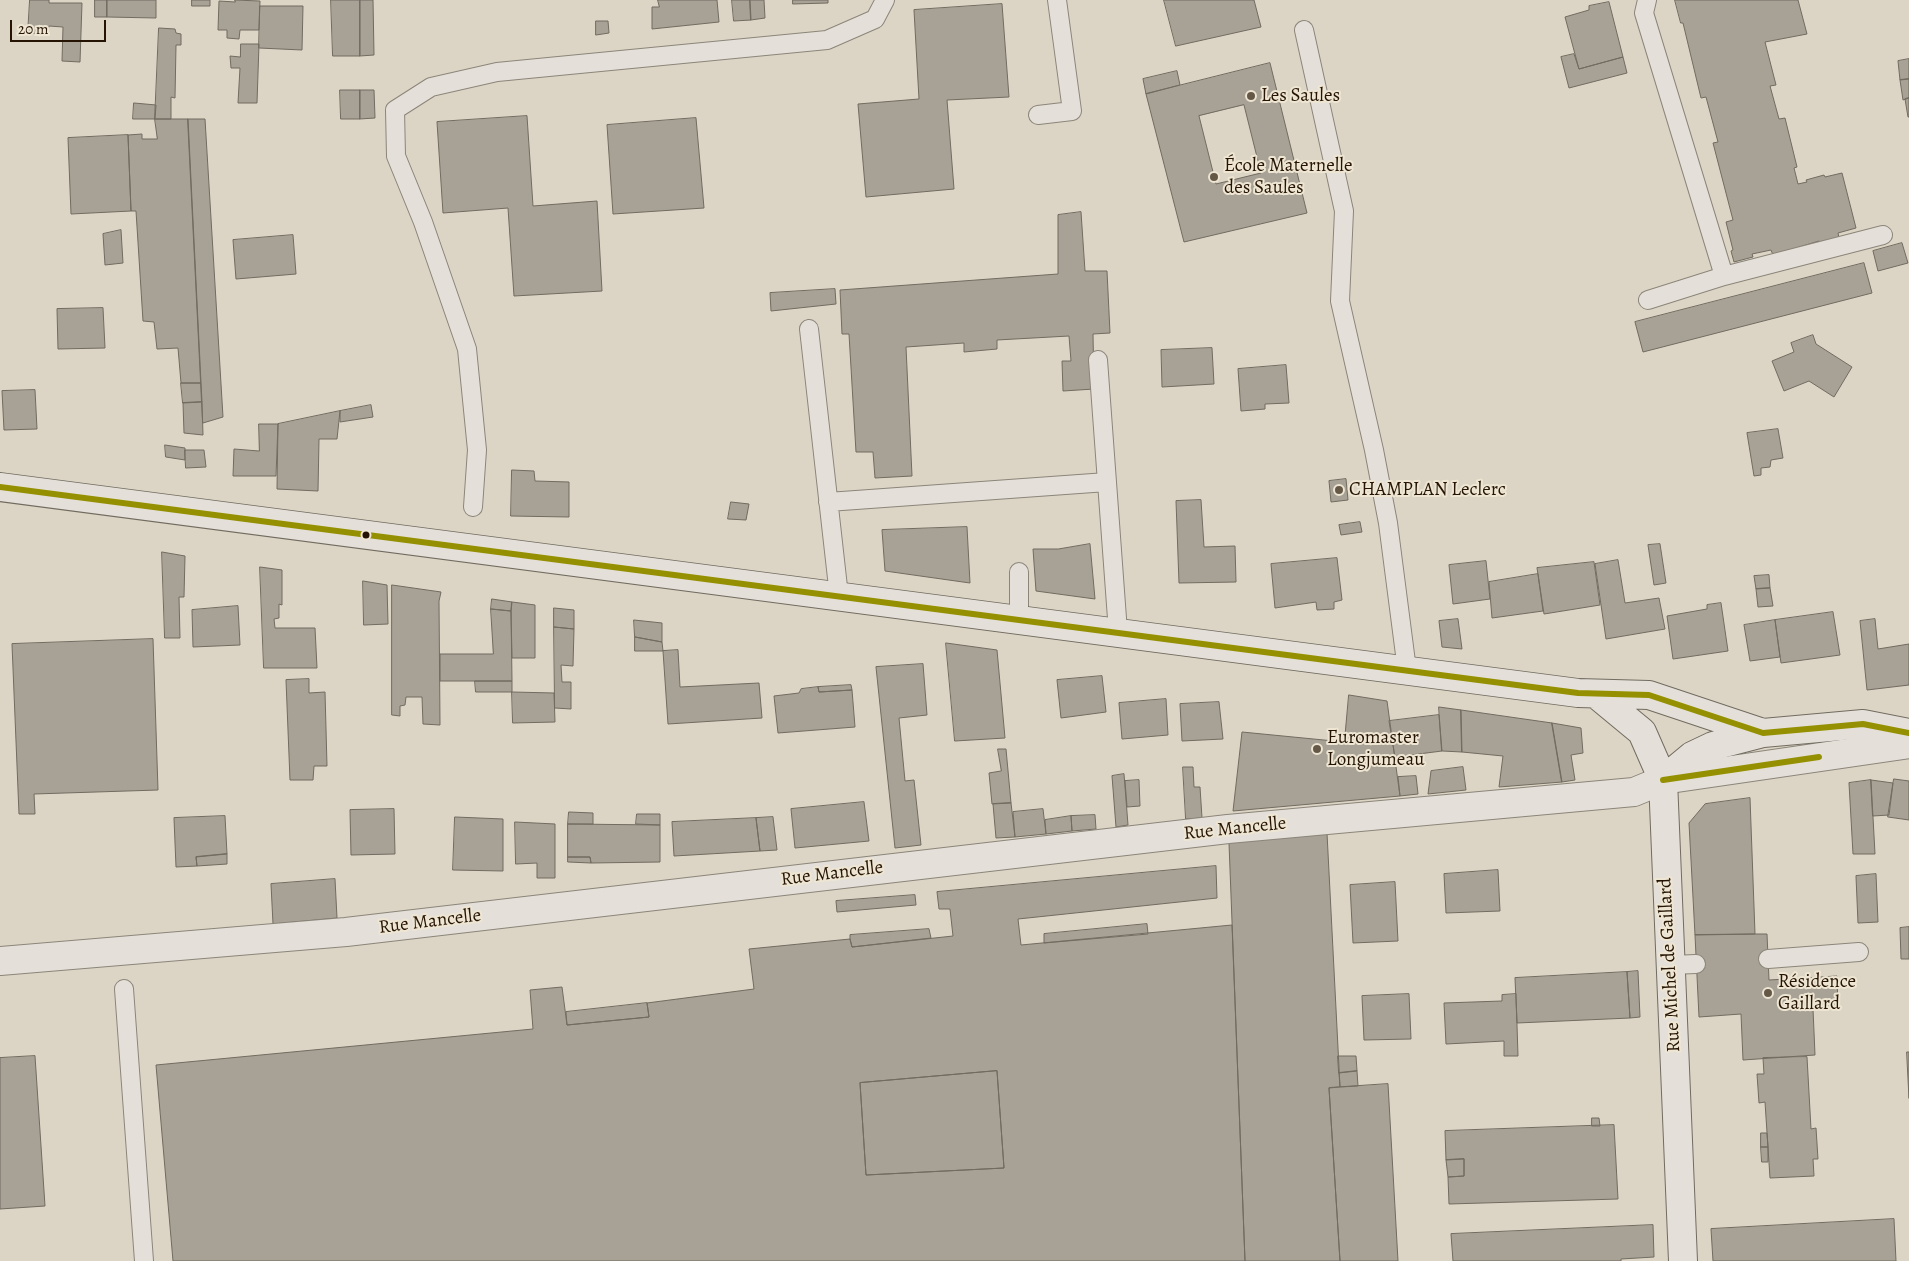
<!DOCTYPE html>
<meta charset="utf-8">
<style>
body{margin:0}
#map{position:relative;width:1909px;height:1261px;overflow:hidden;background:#dcd5c5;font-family:Alegreya,serif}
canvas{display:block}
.scale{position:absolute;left:10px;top:20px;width:96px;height:22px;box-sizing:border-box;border:2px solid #251403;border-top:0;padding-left:6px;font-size:15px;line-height:18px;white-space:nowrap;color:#251403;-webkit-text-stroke:4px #eee6d3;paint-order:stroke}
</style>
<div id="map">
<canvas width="1909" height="1261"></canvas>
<div class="scale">20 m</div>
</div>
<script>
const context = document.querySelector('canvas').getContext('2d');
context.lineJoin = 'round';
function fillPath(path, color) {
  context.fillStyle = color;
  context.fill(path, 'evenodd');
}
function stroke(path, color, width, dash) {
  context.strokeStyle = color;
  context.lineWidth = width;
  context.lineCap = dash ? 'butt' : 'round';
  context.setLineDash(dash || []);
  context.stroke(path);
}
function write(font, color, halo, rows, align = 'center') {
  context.font = font + ' Alegreya,serif';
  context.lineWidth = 4;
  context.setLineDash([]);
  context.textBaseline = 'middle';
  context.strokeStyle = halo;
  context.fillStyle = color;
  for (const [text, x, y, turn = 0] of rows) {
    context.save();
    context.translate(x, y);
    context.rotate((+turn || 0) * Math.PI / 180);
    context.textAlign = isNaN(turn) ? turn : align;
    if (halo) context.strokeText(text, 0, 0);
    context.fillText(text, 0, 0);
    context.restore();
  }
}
const building = new Path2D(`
 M30,0h19v3h33l-2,59 -18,-1 1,-34 -14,-1 -2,8 -19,-1z
 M95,0h12v17h-12z
 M107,0h49v18l-49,-1z
 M192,0h18v6h-18z
 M235,0l25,1 -1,29h-19l-1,9 -12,-1v-8h-9l1,-29 16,1z
 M331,0h29v56h-27z
 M360,0h13l1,55 -14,1z
 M658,0h59l2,22 -67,7v-22h7z
 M732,0h18l1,20 -17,1z
 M750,0h14l1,18 -14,2z
 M793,0h35v3l-35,1z
 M1164,0h90l7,27 -85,19z
 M1675,0h123l9,34 -42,8 11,43 -6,1 9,33 6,-1 12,49 -3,1 4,16 9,-2 -1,-2 18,-5 1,2 17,-4 14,55 -18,5 1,5 -20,5v-2l-46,14 -2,-5 -19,4 1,3 -19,5 -3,-11 2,-1 -7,-28 7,-2 -20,-77 5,-1 -12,-45 -5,1 -18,-75h-2z
 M1609,2l14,55 -44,12 -14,-52 24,-7v-4z
 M1002,4l7,93 -62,3 7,89 -88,8 -8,-93 61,-5 -5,-89z
 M260,6h43l-1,44 -43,-2z
 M596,21h12l1,12 -13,2z
 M159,28l16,1 1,4 5,1v11h-5l-1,53 -4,-1v22h-16z
 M241,44h18l-2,59h-19l2,-35h-9l-1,-12 10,1z
 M1574,54l5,15 44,-12 4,16 -58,15 -8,-31z
 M1909,59v20l-9,1 -2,-19z
 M1270,63l37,150 -123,29 -38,-148zM1244,105l17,68 -45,11 -17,-68z
 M1177,71l3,14 -34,9 -3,-15z
 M1909,79v19l-6,2 -3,-20z
 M340,90h20v29h-19z
 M360,90h14l1,28 -15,1z
 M1909,98v19h-1l-3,-18z
 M134,103l22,2 -1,14h-22z
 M527,116l6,90 64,-5 5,90 -88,5 -6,-88 -65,5 -6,-91z
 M696,118l8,90 -91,6 -6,-89z
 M155,119h33l13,264h-20l-3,-35 -21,1 -3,-27 -11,-1 -7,-110h-5l-3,-76 14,-1v5h15z
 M188,119h17l18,298 -20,6z
 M128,135l3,76 -60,3 -3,-76z
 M1081,212l4,59h22l3,62 -17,1 1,55 -31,2 -1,-30h9l-2,-25 -72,4v9l-33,3v-9l-58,4 6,129 -37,2 -2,-26h-17l-7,-118h-7l-2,-44 218,-16v-59z
 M121,230l2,33 -18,2 -2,-31z
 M293,235l3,39 -60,5 -3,-39z
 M1902,243l6,20 -30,8 -5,-20z
 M1864,263l8,30 -229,59 -8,-30z
 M835,289l1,15 -65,7 -1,-18z
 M103,308l2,40 -47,1 -1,-40z
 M1813,335l3,9 36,23 -18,30 -25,-16 -25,10 -12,-30 22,-9 -3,-9z
 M1212,348l2,36 -52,3 -1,-37z
 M1286,365l3,38 -24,1v5l-24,2 -3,-42z
 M181,383h20l1,19 -19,1z
 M35,390l2,39 -33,1 -2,-39z
 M202,402l1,33 -19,-2 -1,-30z
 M371,405l2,12 -33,5v-11z
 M340,411l-3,28h-18l-1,52 -41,-2 1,-65z
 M259,424h19l-2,52h-43l1,-27 25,2z
 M1778,429l5,29 -12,2 -1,7 -9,1v7l-7,1 -7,-43z
 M165,445l20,3v12l-19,-3z
 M185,450h19l2,17 -20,1z
 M512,470l22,1 1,10 34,1v35l-58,-1z
 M1346,479l2,21 -17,2 -2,-21z
 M1201,500l3,47 31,-1 1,36 -57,1 -3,-82z
 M731,502l18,2 -3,16 -18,-1z
 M1360,522l2,10 -21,3 -2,-10z
 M967,527l3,56 -85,-12 -3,-41z
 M1090,544l5,55 -59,-8 -3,-42h25z
 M1660,544l6,39 -12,2 -6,-40z
 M162,552l23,4 -1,41h-5l1,41h-15z
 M1337,558l5,42 -8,2v7l-17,1 -1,-8 -41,6 -4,-44z
 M1618,560l7,43 34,-5 6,31 -59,10 -11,-75z
 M1486,561l4,38 -37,5 -4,-39z
 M1594,562l6,43 -56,9 -7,-46z
 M260,567l22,3v35l-3,-1v14l-5,1 1,9h40l2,40h-53z
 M1538,574l5,37 -51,7 -3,-36z
 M1769,575l1,13 -14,1 -2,-13z
 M363,581l24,4 1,39 -24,1z
 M392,585l49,7 -2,9 1,124 -17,-1 -1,-27h-16l-1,8 -5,1v10l-8,-1z
 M1770,588l3,18 -15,1 -2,-18z
 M492,599l20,3 -1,9 -20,-2z
 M512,602l23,3v53h-23l-1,-47z
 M1721,603l7,48 -55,8 -6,-43 40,-7v-4z
 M238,606l2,39 -47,2 -1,-37z
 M554,608l20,2v19l-20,-2z
 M491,609l20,2 1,70h-72v-27h53z
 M1833,612l7,43 -59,8 -6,-43z
 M1458,619l4,30 -20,-2 -3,-26z
 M1875,619l3,30 31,-5v41l-42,5 -7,-69z
 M634,620l28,3v19l-27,-5z
 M1775,620l5,37 -30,4 -6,-36z
 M554,627l20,2 -1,37 -12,-1 1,17h9v27l-16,-1z
 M635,637l27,5 1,9h-28z
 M153,639l5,151 -124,4 1,20h-16l-7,-170z
 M946,643l51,7 8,88 -50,3z
 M678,650l2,37 79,-4 3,35 -94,6 -5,-73z
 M923,664l4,51 -28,3 6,63 9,-1 7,65 -26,3 -19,-181z
 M1102,676l4,36 -45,6 -4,-38z
 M309,679v14l16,-1 2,74h-13l-1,14h-23l-4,-100z
 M475,681h37v11h-36z
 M851,685l1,5 -33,2 -1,-5z
 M818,687l1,5 33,-2 3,37 -77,6 -4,-37 25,-3 2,-4z
 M512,692l42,1 1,29 -42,1z
 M1349,695l38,6 13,95 -167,15 9,-79 102,10z
 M1166,699l2,36 -46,4 -3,-36z
 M1219,702l4,37 -41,2 -2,-37z
 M1439,707l22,3 1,42 -20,-1z
 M1461,710l91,13 10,59 -63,5 4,-31 -41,-4z
 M1439,715l3,36 -47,6 -6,-36z
 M1552,723l29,5 2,25 -12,2 4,25 -13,2z
 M998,749h8l5,54 -19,1 -3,-31 12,-2z
 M1183,767h10l1,20h6l2,31 -16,1z
 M1463,767l3,23 -38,4 3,-23z
 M1124,774l4,51 -12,2 -4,-51z
 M1416,776l2,18 -18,2 -2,-19z
 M1894,779l15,2v39l-21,-3z
 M1139,780l1,26 -13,1 -2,-26z
 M1871,780l4,74h-22l-4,-71z
 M1871,780l22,3 -4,32 -16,1z
 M1750,798l5,136 -60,1 -6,-112 16,-19z
 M864,802l5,39 -74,7 -4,-39z
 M1011,803l4,34 -19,1 -3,-34z
 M394,809l1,45 -44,1 -1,-45z
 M1043,809l3,25 -31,3 -2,-25z
 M569,812l24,1v11h-25z
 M637,814h23v11l-24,-1z
 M1095,815l1,14 -24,2 -1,-15z
 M225,816l2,38 -31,3 1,9 -21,1 -2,-49z
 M1071,816l1,15 -26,3 -1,-14z
 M455,817l48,2v52l-50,-1z
 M773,817l4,33 -17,1 -4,-33z
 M756,818l4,33 -86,5 -2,-34z
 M515,822l40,2v54h-18v-15l-21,1z
 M568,824l92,1v37l-69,1 -1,-6h-22z
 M1327,833l13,254 -11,1 11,173h-95l-16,-418z
 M227,854v10l-30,2 -1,-9z
 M568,857h22l1,6 -23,-1z
 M1216,866l1,32 -199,21 3,26 211,-20 13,336h-1072l-17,-196 377,-36 -3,-39 32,-3 5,38 82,-8 -2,-14 107,-14 -5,-40 101,-10 2,8 101,-11 -3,-27h-11l-2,-17zM997,1071l7,97 -138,7 -6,-92z
 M1498,870l2,41 -54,2 -2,-39z
 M1876,874l2,48 -20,1 -2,-47z
 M335,879l2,39 -64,6 -2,-40z
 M1395,882l3,59 -45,2 -3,-58z
 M915,895l1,10 -79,7 -1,-11z
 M1147,924l1,10 -104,9v-9z
 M1909,927v32h-8l-1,-31z
 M929,929l2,9 -79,9 -2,-8v-4z
 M1755,934h12l2,46 68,-4 1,31 -25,2 2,46 -72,5 -2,-46 -42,3 -4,-82z
 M1638,971l2,46 -10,1 -3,-46z
 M1627,972l3,46 -113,5 -2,-45z
 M1409,994l2,45 -47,1 -2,-44z
 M1516,994l2,62h-14v-15l-58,3 -2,-41 58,-2v-6z
 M647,1003l2,14 -82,8 -1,-13z
 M1907,1052h2v46z
 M35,1056l10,150 -45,3v-151z
 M1338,1056h18l1,15 -18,2z
 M1807,1057l4,72 5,-1 2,31h-5l1,17 -44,2 -5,-76 -6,1 -2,-29h7l-1,-16z
 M997,1071l7,97 -138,7 -6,-92z
 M1357,1071l1,15 -18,1 -1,-14z
 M1388,1084l10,177h-58l-11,-173z
 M1592,1118h7l1,8h-8z
 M1614,1125l4,74 -169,5 -1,-27 16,-1v-17l-18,1 -1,-29z
 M1761,1133h6l1,14h-7z
 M1761,1147h7v15h-6z
 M1464,1159v17l-16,1 -2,-17z
 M1894,1219l2,42h-183l-2,-32z
 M1653,1225l1,32 -33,2v2h-168l-2,-27z`);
fillPath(building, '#a8a196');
stroke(building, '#716b60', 1);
const lane = new Path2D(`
 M1647,0l-3,13 80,263
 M1304,30l40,181 -4,90 34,149 14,73 19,147
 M1038,115l34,-4 -15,-111
 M1648,300l76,-24 159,-41
 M809,329l30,267
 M1098,360l20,272
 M828,502l279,-20
 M473,507l4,-57 -10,-101 -44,-127 -27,-66 -1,-46 36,-23 66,-15 330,-32 48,-21 10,-19
 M1019,620v-48
 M1768,959l91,-7
 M1671,965l25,-1
 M124,989l20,272`);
const street = new Path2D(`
 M0,961l346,-29 882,-103 406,-37 29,-12 246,-36`);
const secondary = new Path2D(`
 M0,487l1578,206 71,2 114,38
 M1596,694l46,38 21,48 20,481
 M1663,780l29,-24 21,-10 50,-13 100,-9 46,9`);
stroke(lane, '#8b857a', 20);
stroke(street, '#8b857a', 30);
stroke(secondary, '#716b60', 30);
stroke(lane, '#e4e0d9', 18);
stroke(street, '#e4e0d9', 28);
stroke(secondary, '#e4e0d9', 28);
stroke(new Path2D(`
 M0,487l1578,206 71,2 114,38 100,-9 46,9
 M1663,780l156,-23`), '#959001', 6);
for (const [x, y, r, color] of [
 [1251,96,5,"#655847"],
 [1214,177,5,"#655847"],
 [1339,490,5,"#655847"],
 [366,535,4.5,"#251403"],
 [1317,749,5,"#655847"],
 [1768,993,5,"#655847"]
]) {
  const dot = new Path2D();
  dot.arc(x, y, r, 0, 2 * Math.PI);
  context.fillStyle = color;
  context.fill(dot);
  stroke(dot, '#eee6d3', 2);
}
write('19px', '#251403', '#eee6d3', [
 ["Les Saules",1261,96],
 ["École Maternelle",1224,166],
 ["des Saules",1224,188],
 ["CHAMPLAN Leclerc",1349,490],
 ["Euromaster",1327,738],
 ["Longjumeau",1327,760],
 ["Résidence",1778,982],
 ["Gaillard",1778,1004]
], 'left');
write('19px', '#251403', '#eee6d3', [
 ["Rue Mancelle",1235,829,-6],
 ["Rue Mancelle",832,874,-7],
 ["Rue Mancelle",430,922,-7],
 ["Rue Michel de Gaillard",1670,965,-93]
]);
</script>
